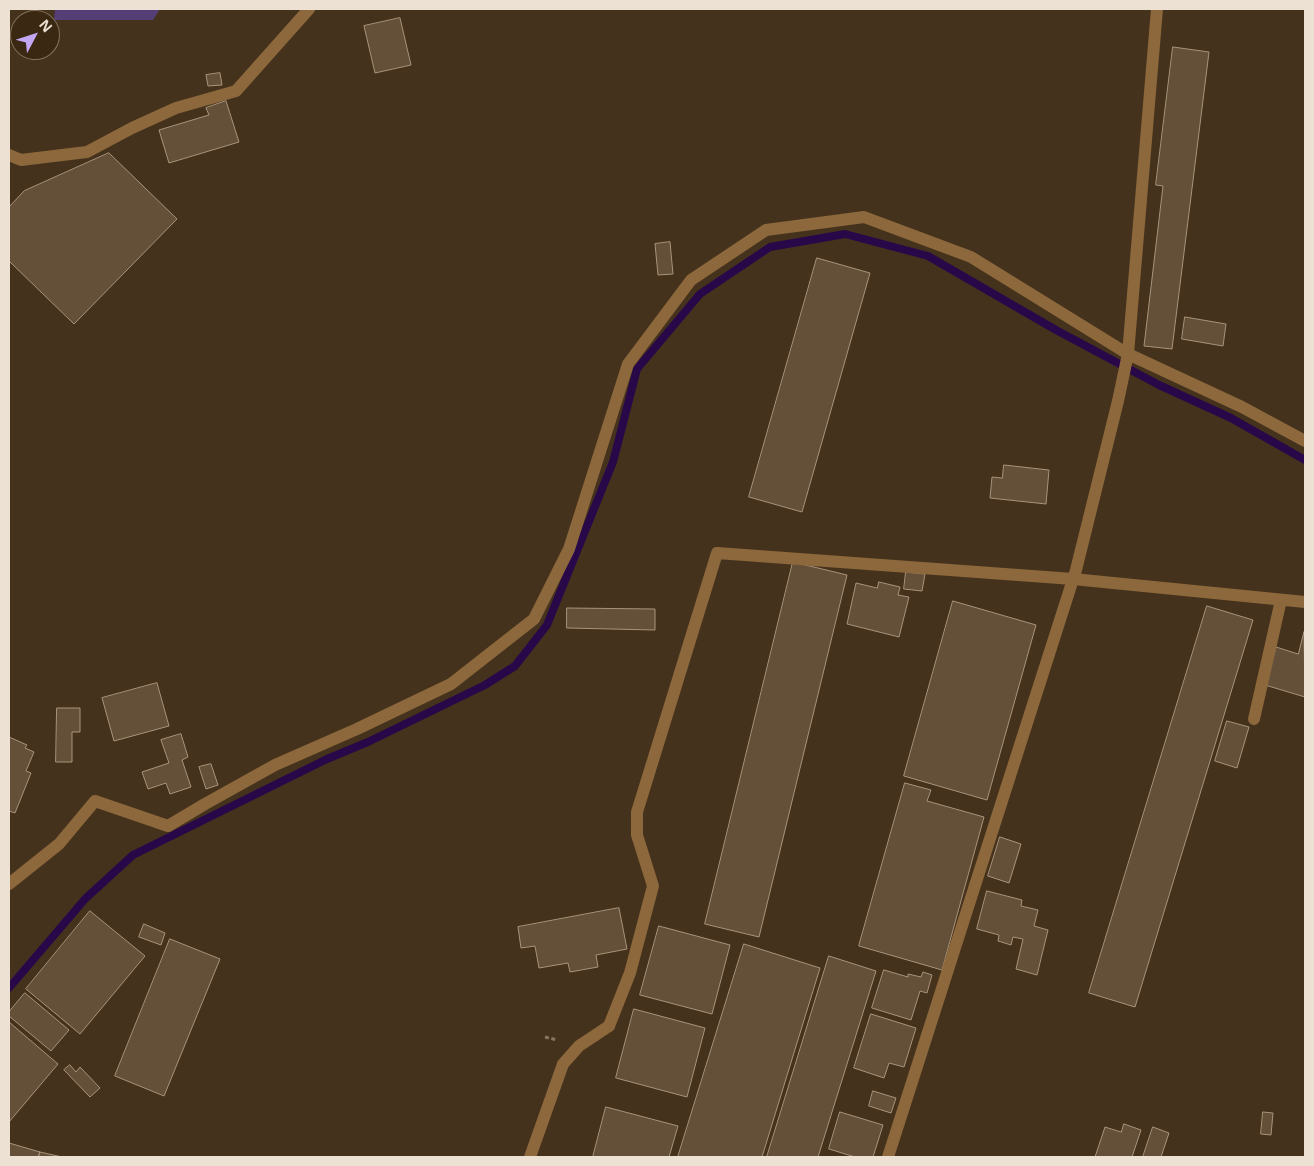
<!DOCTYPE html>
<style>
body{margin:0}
#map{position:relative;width:1314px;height:1166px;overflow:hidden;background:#45321c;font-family:"Open Sans",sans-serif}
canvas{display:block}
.frame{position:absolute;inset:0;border:10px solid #ece1d3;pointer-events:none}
.north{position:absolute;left:10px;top:10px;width:50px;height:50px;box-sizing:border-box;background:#3a2812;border:1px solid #81725f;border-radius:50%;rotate:50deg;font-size:14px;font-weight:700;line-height:20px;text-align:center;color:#ece1d3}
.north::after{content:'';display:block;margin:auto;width:18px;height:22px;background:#c3a7f2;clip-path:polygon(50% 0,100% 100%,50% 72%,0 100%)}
</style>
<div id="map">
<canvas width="1314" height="1166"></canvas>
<div class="frame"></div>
<div class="north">N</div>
</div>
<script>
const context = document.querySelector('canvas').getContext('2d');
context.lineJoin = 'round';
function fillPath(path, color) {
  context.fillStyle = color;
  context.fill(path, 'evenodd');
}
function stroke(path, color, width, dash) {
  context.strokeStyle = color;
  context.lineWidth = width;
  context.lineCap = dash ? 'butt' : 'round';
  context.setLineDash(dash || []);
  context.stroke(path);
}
fillPath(new Path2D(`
 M55,9h105l-7,11h-99z`), '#553e76');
stroke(new Path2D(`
 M9,988l76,-89 48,-44 194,-96 41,-17 117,-57 30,-19 32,-41 66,-163 24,-93 63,-75 70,-47 75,-13 83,22 128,74 103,55 72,33 74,42`), '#290849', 8);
const building = new Path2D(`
 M400,18l11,47 -36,8 -11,-47z
 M1173,47l36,5 -37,297 -28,-3 19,-160 -7,-1z
 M220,73l2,12 -14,1 -2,-11z
 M226,101l13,41 -70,21 -10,-33 50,-15 -3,-7z
 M109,153l68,66 -103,105 -65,-63v-54l15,-16z
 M670,242l3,32 -15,1 -3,-31z
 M817,258l53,15 -68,239 -53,-15z
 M1185,317l41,7 -3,22 -41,-7z
 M1004,465l45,5 -3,34 -56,-6 2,-21 10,1z
 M793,562l54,13 -88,362 -54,-13z
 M906,572l19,2 -3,17 -18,-2z
 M879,582l21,5 -2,8 11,2 -10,40 -52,-13 9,-41 21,5z
 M953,601l83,24 -49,175 -83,-24z
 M1207,606l46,14 -118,387 -46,-14z
 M567,608l88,1v21l-88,-2z
 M1304,632l1,65 -40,-12 11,-38 22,7z
 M157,683l12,43 -55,15 -12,-43z
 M57,708h23v24h-8v30h-16z
 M1227,721l22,6 -12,41 -22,-7z
 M181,734l7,23 -6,3 9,27 -21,7 -4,-11 -18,6 -6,-17 27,-9 -8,-23z
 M9,737l18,8 -2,3 9,4 -8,19 5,2 -16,40 -6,-2z
 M211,764l7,21 -12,4 -7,-22z
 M905,783l26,7 -4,11 57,16 -42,153 -83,-24z
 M1000,837l21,7 -12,39 -21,-7z
 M987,891l35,9 -1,6 17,4 -4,16 14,4 -11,45 -21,-6 7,-30 -10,-2 -2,8 -13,-4 1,-6 -22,-6z
 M619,908l8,41 -31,6 2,12 -28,5 -2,-9 -29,5 -4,-22 -14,2 -3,-21z
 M90,911l55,45 -65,78 -54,-45z
 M144,924l21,9 -4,12 -22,-8z
 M659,926l71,19 -18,69 -72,-19z
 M170,939l50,20 -56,137 -49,-20z
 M744,944l76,24 -58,189h-84z
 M829,956l47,15 -58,186h-51z
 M884,970l24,7v-3l13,3 2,-5 9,3 -5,18 -7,-2 -9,29 -39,-12z
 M25,993l44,37 -18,21 -42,-35v-4z
 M634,1009l71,19 -18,69 -71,-19z
 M871,1014l45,14 -12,39 -15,-4 -5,15 -30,-10z
 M9,1022l49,42 -49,58z
 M70,1065l6,7 4,-5 20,21 -10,9 -26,-27z
 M873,1091l23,7 -5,15 -22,-7z
 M606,1107l72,19 -9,31h-76z
 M840,1112l43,13 -10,32h-18l-26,-8z
 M1263,1112l10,1 -2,22 -10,-1z
 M1124,1124l17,6 -9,27h-37l10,-30 16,5z
 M1153,1127l16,6 -8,24h-18z
 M9,1143l31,9 -2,5h-29z
 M40,1152l22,5h-23z`);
fillPath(building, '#645039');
stroke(building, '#a9937a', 1);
stroke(new Path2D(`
 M545,1037l12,3`), '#857562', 3, [4, 2.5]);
stroke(new Path2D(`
 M9,884l50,-40 36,-43 73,25 37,-22 70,-39 82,-36 94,-45 83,-65 35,-70 59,-185 63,-84 75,-50 98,-13 107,40 157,97`), '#8c683c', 12);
stroke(new Path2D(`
 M9,155l12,5 66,-8 45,-24 44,-20 60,-17 73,-82
 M1128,354l114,53 63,34
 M1254,719l27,-119
 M609,1026l21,-53 23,-87 -16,-51v-23l80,-259 356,26 232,23
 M888,1157l188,-587 42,-169 10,-47 29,-345`), '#8c683c', 12);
stroke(new Path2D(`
 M530,1157l33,-93 16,-18 30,-20`), '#8c683c', 12);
</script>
